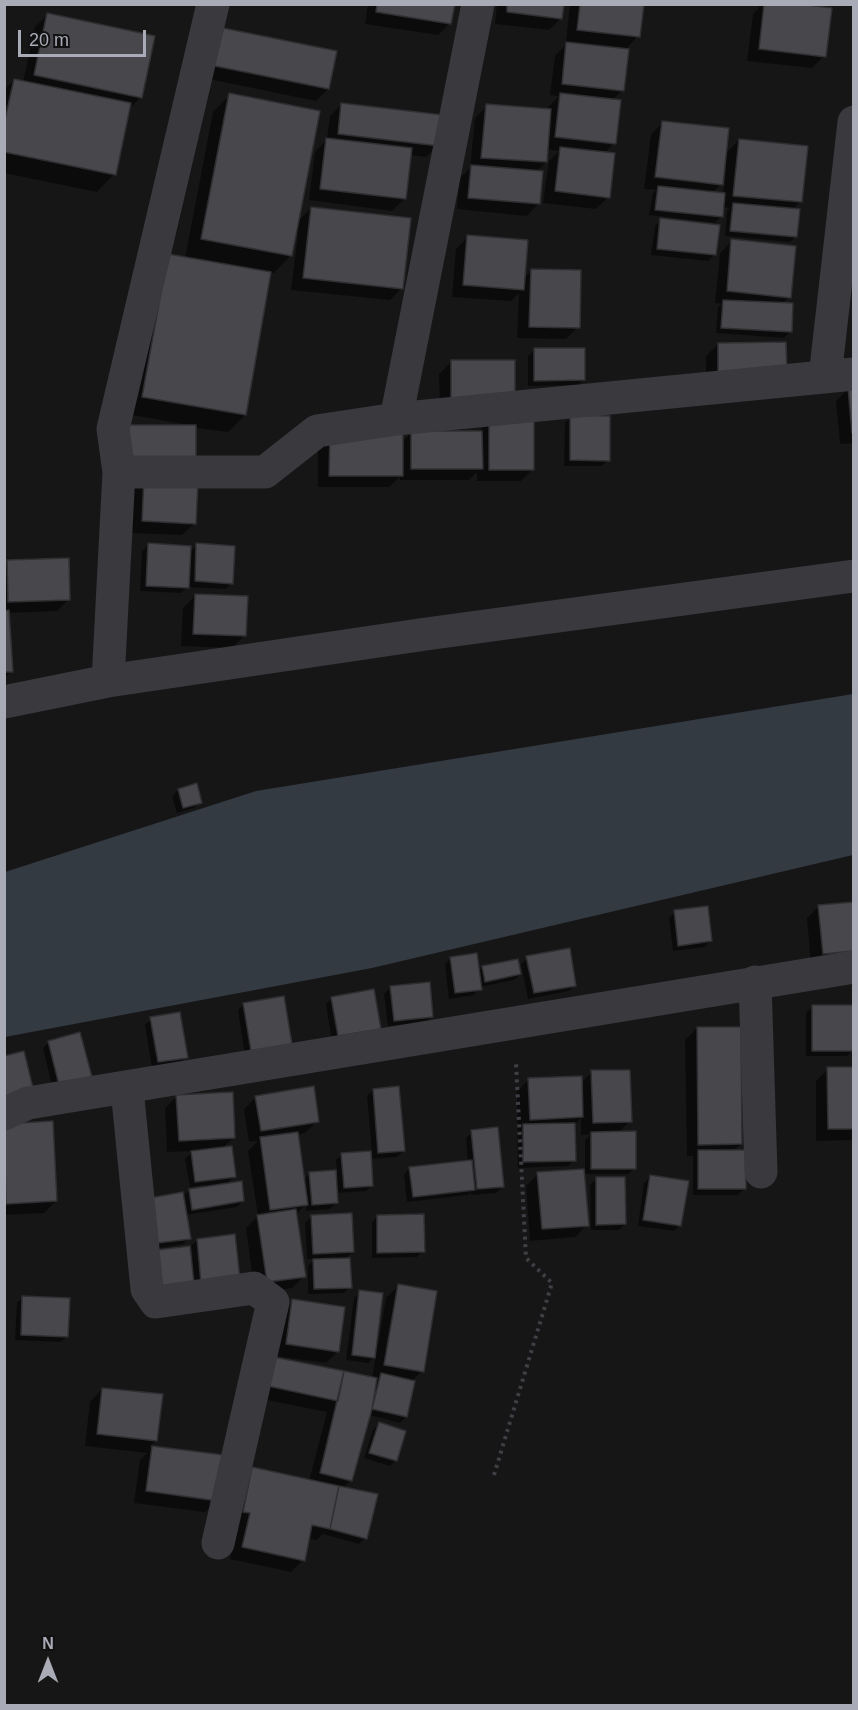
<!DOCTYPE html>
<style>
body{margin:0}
#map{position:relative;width:858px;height:1710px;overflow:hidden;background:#161617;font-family:Helvetica,sans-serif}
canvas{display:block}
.frame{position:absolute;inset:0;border:6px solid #a9abb6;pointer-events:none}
.north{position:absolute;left:18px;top:1632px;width:60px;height:60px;-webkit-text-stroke:4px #111112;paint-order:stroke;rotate:0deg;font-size:16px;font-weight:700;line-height:24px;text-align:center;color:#a9abb6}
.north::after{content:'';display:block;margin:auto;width:21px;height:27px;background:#a9abb6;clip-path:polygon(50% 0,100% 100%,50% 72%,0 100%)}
.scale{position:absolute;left:18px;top:30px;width:128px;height:27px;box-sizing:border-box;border:3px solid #a9abb6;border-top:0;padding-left:8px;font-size:18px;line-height:21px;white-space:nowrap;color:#a9abb6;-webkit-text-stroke:4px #111112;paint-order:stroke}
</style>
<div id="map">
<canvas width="858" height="1710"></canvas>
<div class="frame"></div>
<div class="north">N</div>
<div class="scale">20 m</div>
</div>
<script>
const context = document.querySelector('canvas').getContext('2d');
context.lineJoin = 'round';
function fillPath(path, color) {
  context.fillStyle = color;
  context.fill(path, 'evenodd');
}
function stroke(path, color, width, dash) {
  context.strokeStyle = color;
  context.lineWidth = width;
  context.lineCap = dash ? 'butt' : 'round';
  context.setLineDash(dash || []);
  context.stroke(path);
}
fillPath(new Path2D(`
 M853,694v161l-481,113 -367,69v-165l251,-81z`), '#343a42');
fillPath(new Path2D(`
 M368,4h85l-3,19 -12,12 -73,-11z
 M497,4h65l-1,14 -12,12 -54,-6z
 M570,4h72l-4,32 -13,14 -2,40 -11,10 2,43 -10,11 4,43 -12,12 -53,-6 6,-42 10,-10 -12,-2 -1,13 -10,10 3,31 -12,13 -70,-7 3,-31 10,-10 5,-50 12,-12 61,4 1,-4 10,-10 -9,-1 5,-39 13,-14h-2z
 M749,4h70l-3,4 8,48 -12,12 -65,-7 6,-47 7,-7z
 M47,15l106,22 -13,61 -11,11 -15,65 -17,18 -93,-19v-83l10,-10 9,2 12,-55z
 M207,40l121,49 -12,12 -117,-24z
 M230,95l67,127 14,-14 91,80 -12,12 -99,-10 7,-56h-3l-4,21 -17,18 -4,-1 -25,143 -17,17 -39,-5v-2l-63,-11 25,-141 34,-15 28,-146z
 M342,104l96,41 -12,12 -16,-2 -5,43 -13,13 -83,-11 6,-48 12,-13 3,-23z
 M663,122l61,33 15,-15 62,61 -9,9 4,26 -6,6 -65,-6 2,-26 3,-2 -8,-1 -1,10 -6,6 -66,-8 4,-22 3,-3 -12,-1 7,-54zM723,170h3l-3,25 -11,-2 9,-9z
 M661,220l53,35 -6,6 -57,-6 4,-29z
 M468,237l56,41 8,-8 46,57 -12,12 -49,-1 2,-45 -8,8 -59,-4 4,-48z
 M732,241l57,56 -7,7 8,28 -6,6 -68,-5 2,-26 4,-3 -7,-1 5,-50z
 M718,344l55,43h-67v-31z
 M534,350l50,29 -6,6 -50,1v-30z
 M451,362l63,37 -74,13 -1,-38z
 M854,388v55l-14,1 -4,-43 12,-12z
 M571,417l37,43 -6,6h-38l1,-43z
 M489,421l44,48 -12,12h-44v-9l-8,8h-69v-3l-11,10h-71v-40l12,-13 71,9 10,-10 67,-1z
 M144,479l51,44 -13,12 -52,-2 2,-42z
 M148,545l41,8 8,-8 35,38 -6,6 -39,-2 -6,6 -41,-2 2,-40z
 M8,562l61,37 -12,12 -49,2 4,58 -8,7v-113z
 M195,596l49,40 -12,12 -51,-2 2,-38z
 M178,790l22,12 -6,6 -17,5 -5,-17z
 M819,906l35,56 -43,3 -4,-47z
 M675,912l35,29 -6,6 -31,4 -4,-33z
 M451,958l27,14 5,-5 37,7 -6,6 -34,7 -6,8 -25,4 -4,-35z
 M527,958l48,27 -6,6 -41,8 -7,-35z
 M390,988l42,28 -6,6 -38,4 -4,-32z
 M332,998l48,30 -48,14 -6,-38z
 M244,1004l46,40 -45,12 -7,-46z
 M812,1007h42v48l-1,-5 -6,6h-41v-43z
 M151,1019l35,38 -6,6 -28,5 -7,-43z
 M697,1028l44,116 -8,7 11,38 -6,6h-45v-39h-6l-2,-116z
 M49,1042l35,41 -31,7 -10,-42z
 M828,1069h26v71l-38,1v-60z
 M592,1072l38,49 -12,12 16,35 -6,6h-45l4,51 -12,12 -45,4 -4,-55 12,-12 47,-4v-30l6,-6 -10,1v-17l-7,7v35l-6,6 -50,2 -1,-76 12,-13 52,4z
 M373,1090l30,61 -6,6 -27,2 2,26 -6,6 -30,2v10l-6,6 -24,2v-6l-11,10 9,61 -12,12 -37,6 -9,-66 12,-12 -10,-65 10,-10 -9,1 -5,-33 12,-12 61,24 -12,12 -8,2 6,45 7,-7 27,-1 -1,-12 6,-6 30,-2 -5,-56z
 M177,1096l57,41 -11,11 11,28 -8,9 17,16 -6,6 -52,8 4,23 -6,6 -31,5 30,-52 7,-6 16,-3v-3l-15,2 -5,-28 8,-8 -26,1 -2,-44z
 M4,1125l52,76 -12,12 -40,2z
 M472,1132l30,55 -6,6 -25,2v-3l-3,3 -61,7 -3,-28 6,-6 58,-6 -2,-24z
 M650,1177l30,48 -6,6 -36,-5 6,-43z
 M596,1179l29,45 -6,6h-28l-1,-45z
 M378,1216l45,35 -6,6 -45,1v-36z
 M311,1217l42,34 -9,9 6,27 -6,6 -36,1v-28l7,-7h-8l-2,-36z
 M233,1236l-37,52 -1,-8 -9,8 4,-30h3l-2,-12 6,-6z
 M398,1286l24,85 -11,11 -5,35 -6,6 -31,-8 -18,65 -8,8 22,50 -6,6 -36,-10 -7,6 -8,-2 -5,22 -12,12 -61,-13 8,-34 -6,-1 21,-55 56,12 18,-69 -70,-14 19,-39 96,19 4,-23 -8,8 -22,-3 8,-62 6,-6 15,52h3l8,-46z
 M23,1297l44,39 -6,6 -46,-2 2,-37z
 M293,1301l45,50 -12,12 -52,-7 7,-43z
 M102,1389l54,52 -7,6 73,10 -5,43 -12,12 -71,-9 6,-43 7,-7 -62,-7 5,-44z
 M379,1424l17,36 -6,6 -26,-8 9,-28z`), '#0007');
const building = new Path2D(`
 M377,4h78l-4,20 -75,-12z
 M507,4h57l-2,15 -55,-7z
 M580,4h64l-4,33 -63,-7z
 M764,4h35l33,4 -6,49 -67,-8z
 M47,13l108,23 -13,62 -108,-23z
 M218,27l119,24 -8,38 -119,-24z
 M566,42l63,7 -5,42 -62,-7z
 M14,79l117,24 -15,72 -112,-23v-28z
 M229,93l91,18 -28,145 -91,-17z
 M560,93l61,7 -5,44 -61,-7z
 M341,103l102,12 -4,31 -101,-12z
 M486,104l65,5 -4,53 -66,-4z
 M662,121l67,7 -6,57 -68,-8z
 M326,138l86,10 -6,51 -86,-10z
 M739,139l69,7 -6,56 -69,-6z
 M560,147l55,6 -5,45 -55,-7z
 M471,165l72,6 -3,33 -72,-6z
 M658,186l67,7 -2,24 -68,-7z
 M733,203l67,6 -3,28 -67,-6z
 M311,207l100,11 -8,71 -100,-11z
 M660,218l60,7 -4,30 -59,-6z
 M467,235l61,5 -4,50 -61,-5z
 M731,239l65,7 -5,52 -64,-7z
 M168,254l103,18 -25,143 -104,-18z
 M531,269l50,1 -1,58 -51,-1z
 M723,300l70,3 -1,29 -71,-4z
 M786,342l1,33 -69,1v-33z
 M534,348h51v32l-51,1z
 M451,360h64v40l-64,1z
 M848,387h6v46h-2z
 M570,415l40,1v45l-40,-1z
 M489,420h45v50h-45z
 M129,425h67v38l-67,1z
 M411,431h71l1,38h-72z
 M330,433h73v43h-74z
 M144,477l54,3 -2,44 -54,-3z
 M148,543l43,3 -2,42 -43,-2z
 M196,543l39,3 -2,38 -38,-3z
 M69,558l1,42 -62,2 -1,-42z
 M195,594l53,2 -2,40 -53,-2z
 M9,610l4,62h-9v-61z
 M197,783l5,20 -19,5 -5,-19z
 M854,902v49l-31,3 -5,-49z
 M708,906l4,35 -34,5 -4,-36z
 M570,948l6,38 -42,7 -8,-37z
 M477,953l5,37 -27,3 -5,-36z
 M518,959l3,15 -36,8 -3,-16z
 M430,982l3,35 -39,4 -4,-35z
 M374,989l7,40 -43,7 -7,-39z
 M284,996l8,48 -41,7 -8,-48z
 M812,1005h42v46h-42z
 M180,1012l8,46 -30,4 -8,-45z
 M697,1027h44l1,117 -44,1z
 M80,1032l12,45 -33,8 -11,-44z
 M24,1051l10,41 -30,7v-43z
 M827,1067h27v62h-26z
 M591,1070h39l2,52 -39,1z
 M582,1076l1,41 -53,3 -2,-42z
 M314,1086l5,36 -58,9 -6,-35z
 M399,1086l6,65 -27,2 -5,-64z
 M233,1092l2,46 -56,3 -3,-46z
 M53,1121l4,80 -51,3 -2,-80z
 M575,1123l1,38 -53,1v-38z
 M498,1127l6,60 -27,2 -6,-59z
 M636,1131v38h-45v-37z
 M298,1132l10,73 -38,5 -10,-73z
 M232,1146l4,31 -41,5 -4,-31z
 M698,1150h48v39h-48z
 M371,1151l2,35 -29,2 -3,-35z
 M472,1160l3,30 -62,7 -4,-30z
 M584,1169l5,57 -47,3 -5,-57z
 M336,1170l2,33 -26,2 -3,-33z
 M650,1175l39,6 -8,45 -38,-6z
 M596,1177h29l1,47 -30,1z
 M242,1181l2,20 -52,9 -3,-21z
 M183,1192l8,47 -34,4 -7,-45z
 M296,1209l10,68 -39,5 -10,-67z
 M352,1213l2,39 -41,2 -2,-39z
 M424,1214l1,38 -48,1v-38z
 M235,1234l5,45 -39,4 -4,-44z
 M190,1246l4,37 -33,3 -4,-36z
 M350,1258l2,30 -38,1 -1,-30z
 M398,1284l39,7 -13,81 -40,-7z
 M359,1290l24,3 -8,65 -23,-3z
 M22,1296l48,2 -2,39 -47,-2z
 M292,1299l53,8 -6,45 -53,-8z
 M274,1357l70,14 -6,30 -70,-15z
 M344,1371l33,7 -5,31 -20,72 -32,-8z
 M381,1373l34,8 -8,36 -35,-8z
 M102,1388l61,6 -6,47 -60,-7z
 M379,1422l27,9 -9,30 -28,-8z
 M152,1446l72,9 -6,46 -72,-10z
 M252,1467l87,19 -9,43 -18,-4 -7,36 -63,-14 8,-34 -7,-1z
 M339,1486l39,8 -11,45 -37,-10z`);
fillPath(building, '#48484c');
stroke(building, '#303033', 1.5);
stroke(new Path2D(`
 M494,1475l58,-192 -26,-25 -10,-195`), '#3f4045', 4, [3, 4.5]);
stroke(new Path2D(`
 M213,4l-100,425 6,43h146l52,-41 79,-12 458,-45
 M825,377l29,-255
 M396,419l82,-415
 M108,681l11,-209
 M4,702l104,-21 318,-47 428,-58
 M755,982l6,190
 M127,1089l20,200 9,13 98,-14 19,14 -55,241
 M4,1114l24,-11 826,-136`), '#39393e', 33);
</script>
